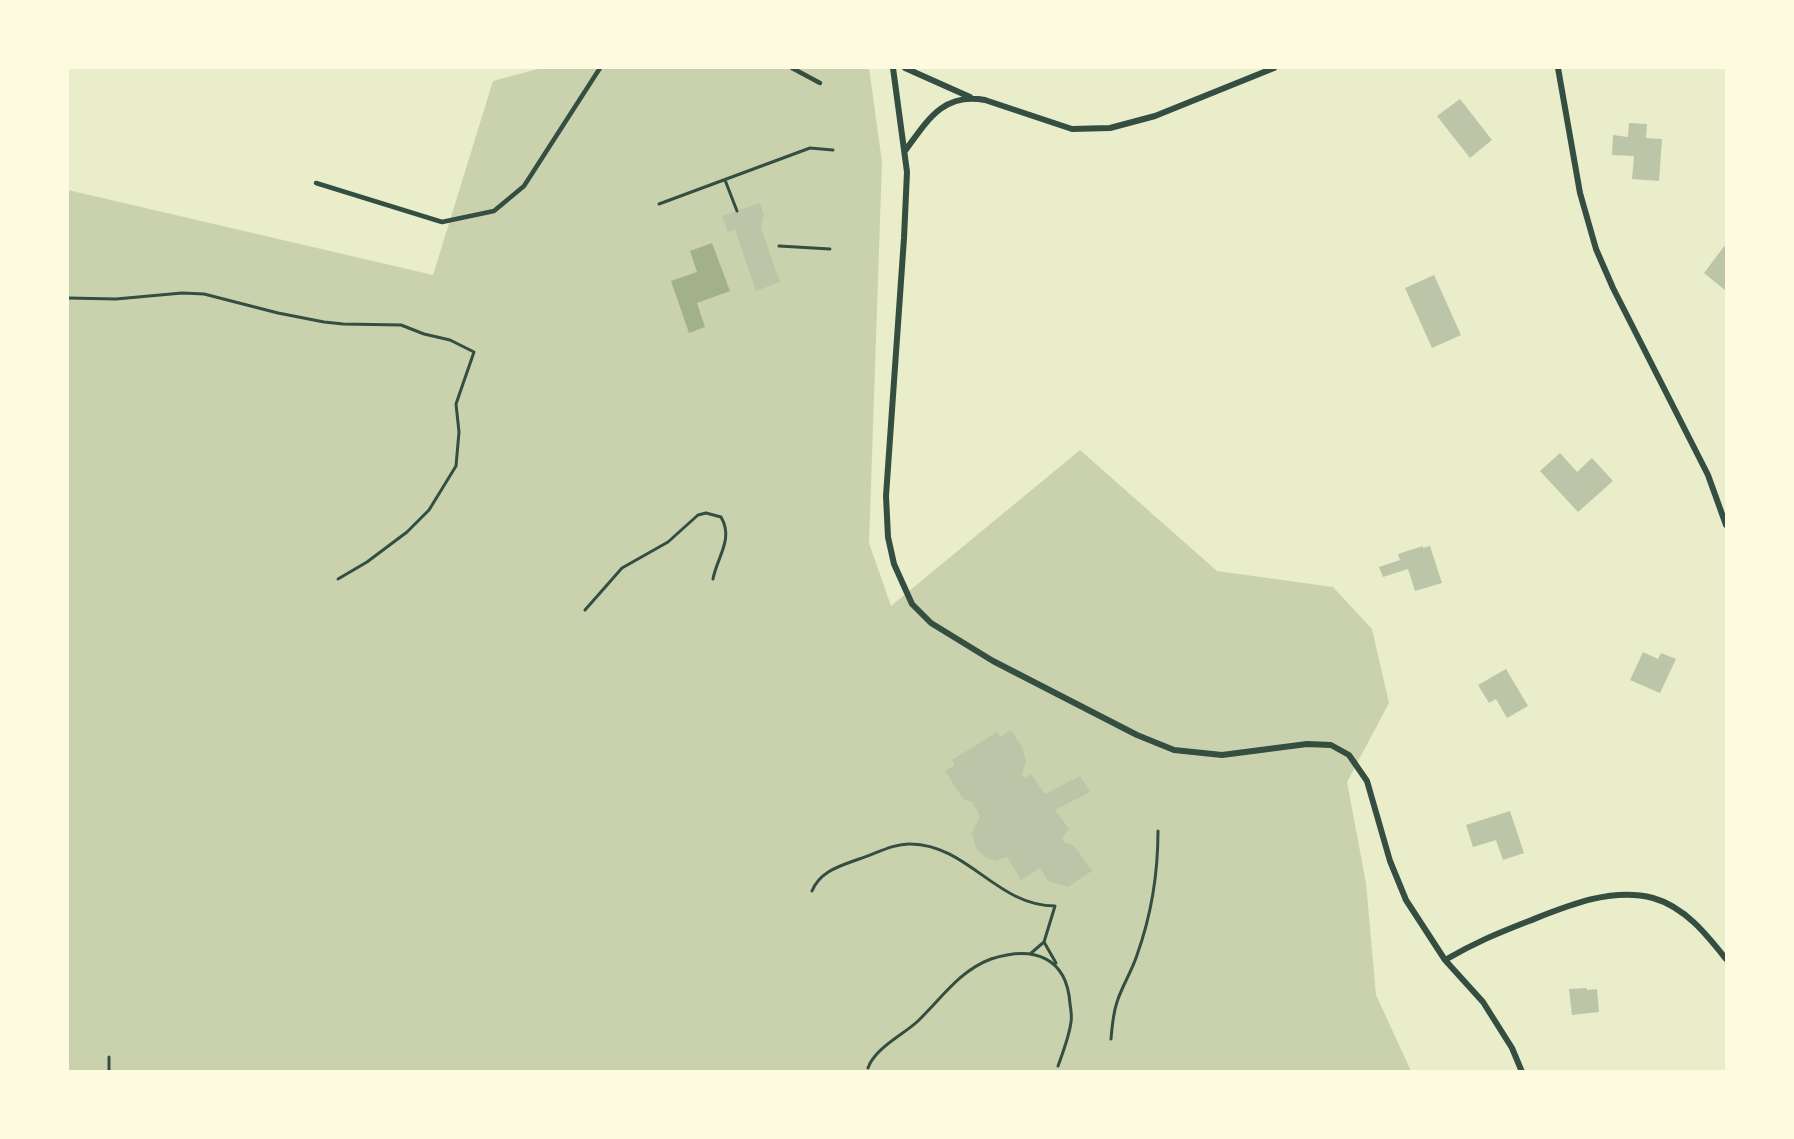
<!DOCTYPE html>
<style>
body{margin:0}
#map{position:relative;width:1794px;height:1139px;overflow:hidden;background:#e9edc9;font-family:"Nunito Sans",sans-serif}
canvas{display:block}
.frame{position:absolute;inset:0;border:69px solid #fefae0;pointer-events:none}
</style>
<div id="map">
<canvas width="1794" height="1139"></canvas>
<div class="frame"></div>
</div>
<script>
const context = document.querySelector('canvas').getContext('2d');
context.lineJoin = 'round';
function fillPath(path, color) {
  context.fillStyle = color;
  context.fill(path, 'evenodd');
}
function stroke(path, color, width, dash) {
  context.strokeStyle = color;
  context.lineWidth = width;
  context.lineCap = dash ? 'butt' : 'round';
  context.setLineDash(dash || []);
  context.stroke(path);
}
fillPath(new Path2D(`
 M541,68h328l13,94 -13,381 22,63 189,-156 137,121 116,16 39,42 17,74 -42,79 19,101 10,112 35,76 -1343,1v-882l365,85 60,-194z`), '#cad2ad');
fillPath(new Path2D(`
 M712,243l18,48 -33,12 8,24 -16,6 -18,-52 26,-9 -7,-21z`), '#a3b18a');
fillPath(new Path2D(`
 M1460,99l32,41 -22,18 -33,-42z
 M1629,123l18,1 -1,14 16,1 -3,42 -27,-2 2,-23 -22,-1 1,-20 15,2z
 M760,203l4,12 -3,13 19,54 -24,9 -21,-61 -7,2 -6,-16z
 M1726,244v47l-22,-18z
 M1434,275l27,60 -29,13 -27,-60z
 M1560,453l17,19 15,-14 21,23 -35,31 -38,-41z
 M1423,546v2l7,-2 12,37 -27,8 -7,-22 -25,8 -4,-10 21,-7 -2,-6z
 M1643,652l15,7 3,-6 15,6 -16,34 -30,-13z
 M1506,669l22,37 -21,12 -11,-19 -7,4 -11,-18z
 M1011,730l12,19 3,13 -4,12 3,4 6,-4 14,20 35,-18 10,16 -35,18 14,19 -7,9 2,5 7,1 5,4 16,23 -24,16 -20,-6 -8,-13 -19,12 -14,-23 -12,4 -10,-4 -9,-9 -4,-15 8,-17 -8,-14 -9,-3 -18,-28 10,-6 -3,-5 45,-28 3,5z
 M1510,811l14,42 -21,7 -7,-20 -23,7 -7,-22z
 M1587,988v2l10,-1 2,23 -27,3 -3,-26z`), '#bcc5a7');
stroke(new Path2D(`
 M725,180l12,31
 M659,204l151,-56 23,2
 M779,246l51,3
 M68,298l48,1 66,-6 22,1 74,19 46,9 19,2 58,1 23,9 26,6 24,12 -18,52 3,28 -3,34 -27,44 -22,22 -40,30 -29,17
 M585,610l37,-42 46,-26 30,-27 8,-2 15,4c13,22 -4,40 -8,62
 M812,891c8,-20 28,-25 47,-32 16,-5 35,-16 52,-15 57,1 86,62 144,62l-11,36 -14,12
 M1044,942l12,21
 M1111,1039c1,-13 2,-25 6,-37 5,-16 15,-31 20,-47 14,-39 21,-83 21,-124
 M109,1057v15
 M868,1068c7,-20 35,-33 50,-47 24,-23 41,-50 73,-62 42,-14 76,-2 79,45 1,6 2,13 1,18 -2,15 -8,30 -13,44`), '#344e41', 3);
stroke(new Path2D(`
 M792,68l28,15
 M316,183l126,39 52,-11 30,-25 76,-118`), '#344e41', 4.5);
stroke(new Path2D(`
 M893,68l14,104 -3,66 -18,258 2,41 6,27 18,40 19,19 62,38 144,74 37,15 48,5 85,-11 24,1 18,10 18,26 23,80 16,39 39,60 38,42 29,46 10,24
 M905,68l65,29
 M1558,68l22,125 16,56 17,39 95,187 18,50
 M905,151c22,-30 38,-59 80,-51l87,29 38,-1 45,-12 119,-48
 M1445,960c29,-17 53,-27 84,-39 38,-15 82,-34 124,-23 32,9 54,37 73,61`), '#344e41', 6);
</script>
